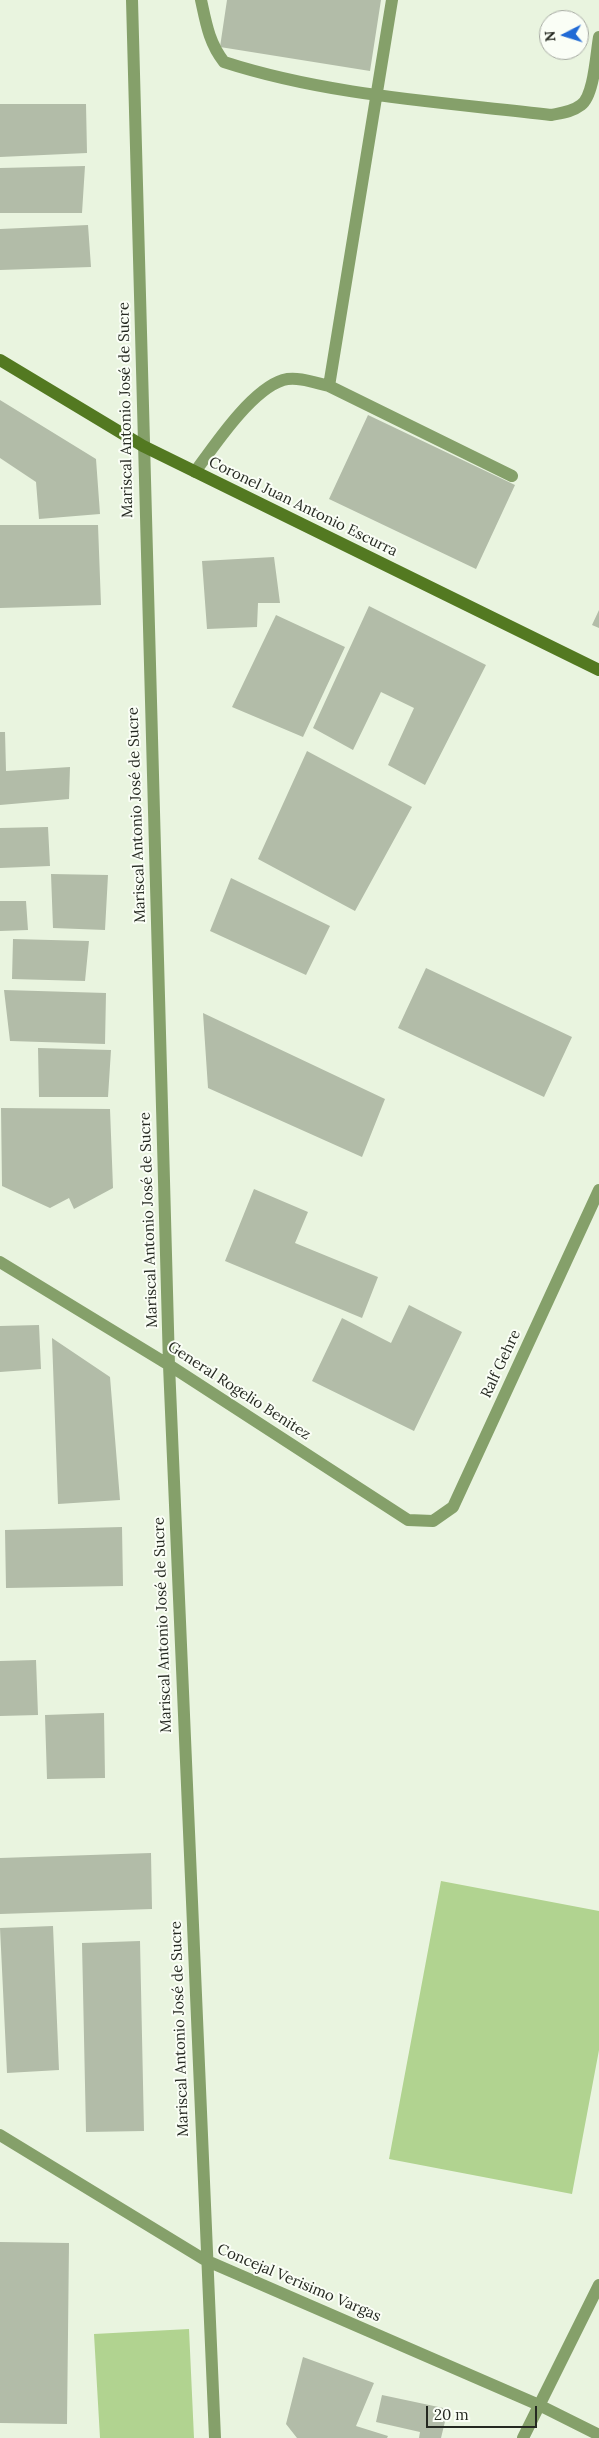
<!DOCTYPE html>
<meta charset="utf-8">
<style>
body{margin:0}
#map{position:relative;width:599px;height:2438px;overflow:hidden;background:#e9f4df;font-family:Lora,serif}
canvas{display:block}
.north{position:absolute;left:539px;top:10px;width:50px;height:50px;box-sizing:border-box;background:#fafef6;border:1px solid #a5a9a1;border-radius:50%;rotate:265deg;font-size:14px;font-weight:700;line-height:20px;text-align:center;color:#252921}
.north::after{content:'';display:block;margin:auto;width:18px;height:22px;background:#206ad5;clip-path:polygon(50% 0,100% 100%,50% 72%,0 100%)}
.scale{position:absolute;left:426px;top:2406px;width:111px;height:22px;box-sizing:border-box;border:2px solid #252921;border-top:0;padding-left:6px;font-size:15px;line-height:18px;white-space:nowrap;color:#252921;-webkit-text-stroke:4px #fafef6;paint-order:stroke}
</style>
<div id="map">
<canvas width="599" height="2438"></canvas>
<div class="north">N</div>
<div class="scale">20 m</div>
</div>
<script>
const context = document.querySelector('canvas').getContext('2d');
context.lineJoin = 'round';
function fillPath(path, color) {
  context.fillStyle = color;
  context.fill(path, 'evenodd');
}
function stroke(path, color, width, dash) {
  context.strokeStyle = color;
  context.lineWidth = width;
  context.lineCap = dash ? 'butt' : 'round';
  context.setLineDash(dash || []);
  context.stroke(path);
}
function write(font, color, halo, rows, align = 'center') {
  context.font = font + ' Lora,serif';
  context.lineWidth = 4;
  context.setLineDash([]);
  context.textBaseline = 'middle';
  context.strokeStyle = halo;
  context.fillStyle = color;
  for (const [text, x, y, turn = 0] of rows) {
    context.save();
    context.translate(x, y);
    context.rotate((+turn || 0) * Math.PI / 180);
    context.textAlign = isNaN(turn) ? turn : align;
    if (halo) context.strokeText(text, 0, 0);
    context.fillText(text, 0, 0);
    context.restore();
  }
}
fillPath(new Path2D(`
 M441,1881l158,30v139l-27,144 -183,-35z
 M189,2329l5,109h-94l-6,-104z`), '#b1d390');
fillPath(new Path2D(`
 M227,0h154l-11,71 -150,-24z
 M0,104h86l1,49 -87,4z
 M85,166l-3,47h-82v-45z
 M88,225l3,42 -91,3v-41z
 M0,400l96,59 4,55 -61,5 -3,-37 -36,-24z
 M368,415l147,70 -39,84 -147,-70z
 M0,525h98l3,80 -101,3z
 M274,557l6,46h-22l-1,24 -50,2 -5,-68z
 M369,606l117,59 -61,120 -37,-20 26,-57 -33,-16 -28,58 -40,-22z
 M599,610v18l-7,-3z
 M276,615l69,32 -42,90 -71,-30z
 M0,732h5l1,39 64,-4 -1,32 -69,6z
 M307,751l105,56 -57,104 -97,-52z
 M48,827l2,39 -50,2v-40z
 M51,874l57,1 -3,55 -52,-2z
 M231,878l99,48 -24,49 -96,-44z
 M0,901h26l2,29 -28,1z
 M13,939l76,2 -4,40 -73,-2z
 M426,968l146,69 -28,60 -146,-69z
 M4,990l102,3 -1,51 -95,-3z
 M203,1013l182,86 -23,58 -154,-69z
 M38,1048l73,2 -3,47h-69z
 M1,1108l109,1 3,79 -39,21 -5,-11 -19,10 -48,-22z
 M254,1189l54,23 -13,31 83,34 -16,41 -137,-57z
 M409,1305l53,27 -48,99 -102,-50 30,-63 49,25z
 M39,1325l2,44 -41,3v-46z
 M52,1338l58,39 10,123 -62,4z
 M122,1527l1,59 -117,2 -1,-58z
 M36,1660l2,55 -38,1v-55z
 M104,1713l1,65 -58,1 -2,-64z
 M151,1853l1,56 -152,5v-56z
 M53,1926l6,144 -52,3 -7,-145z
 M140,1941l4,190 -58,1 -4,-189z
 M0,2242l69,1 -2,181 -67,-1z
 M303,2357l71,26 -18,43 32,10 -1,2h-90l-11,-14z
 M382,2395l66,14 -7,29h-22l1,-6 -44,-10z`), '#b2bca8');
stroke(new Path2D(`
 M201,0c5,23 8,43 23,62 105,34 219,40 327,53 10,-2 21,-3 30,-10 13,-9 15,-51 18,-68
 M329,386l63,-386
 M195,472c19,-26 56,-82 88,-92 14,-4 33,3 46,6l183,90`), '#85a06a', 12);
stroke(new Path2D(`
 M132,0l37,1365 46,1073
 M0,1262l169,103 239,155 25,1 20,-14 146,-317
 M0,2135l205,125 334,145 60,30
 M523,2438l76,-153`), '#85a06a', 12);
stroke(new Path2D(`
 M0,360l143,86 456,224`), '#537921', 12);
write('15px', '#252921', '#fafef6', [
 ["Mariscal Antonio José de Sucre",126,410,-91],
 ["Coronel Juan Antonio Escurra",303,507,26],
 ["Mariscal Antonio José de Sucre",137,815,-92],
 ["Mariscal Antonio José de Sucre",149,1220,-92],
 ["Ralf Gehre",501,1364,-65],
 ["General Rogelio Benitez",239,1391,33],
 ["Mariscal Antonio José de Sucre",163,1625,-92],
 ["Mariscal Antonio José de Sucre",180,2029,-92],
 ["Concejal Verisimo Vargas",299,2283,23]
]);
</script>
